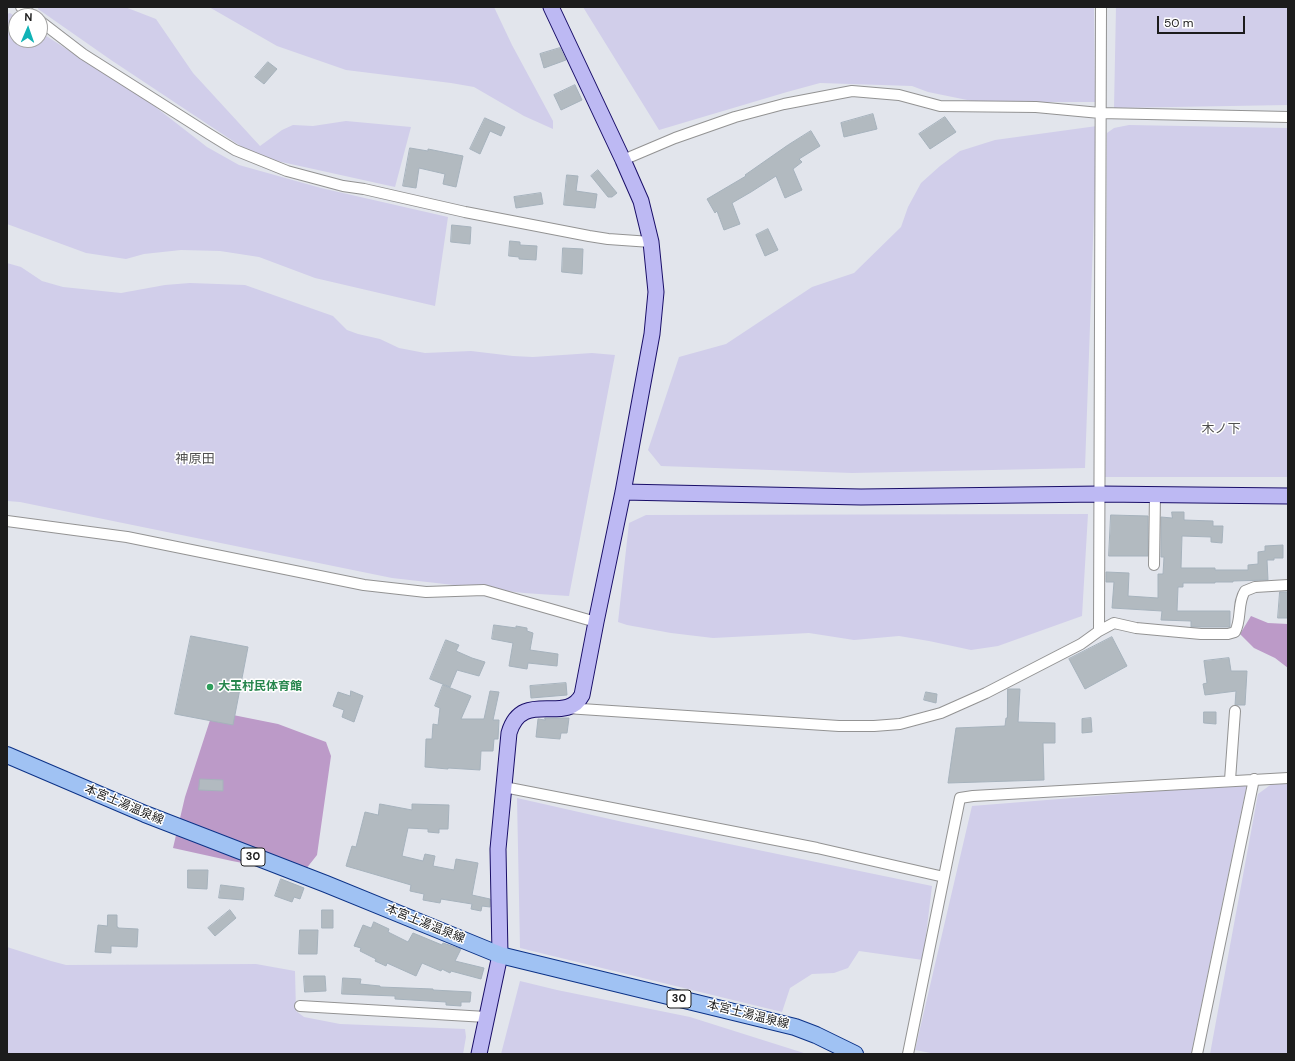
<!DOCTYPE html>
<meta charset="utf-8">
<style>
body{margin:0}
#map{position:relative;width:1295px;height:1061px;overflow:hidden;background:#e2e5ec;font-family:"DM Sans",sans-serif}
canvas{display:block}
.frame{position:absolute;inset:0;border:8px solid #1c1c1c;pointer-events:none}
.north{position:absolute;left:8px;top:8px;width:40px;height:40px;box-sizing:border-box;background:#fff;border:1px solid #a4a4a4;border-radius:50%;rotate:2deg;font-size:11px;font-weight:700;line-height:16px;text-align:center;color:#1c1c1c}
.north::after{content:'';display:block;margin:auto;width:14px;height:18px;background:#11b3b6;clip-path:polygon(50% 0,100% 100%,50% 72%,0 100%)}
.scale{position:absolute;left:1157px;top:16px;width:88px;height:18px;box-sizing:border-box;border:2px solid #1c1c1c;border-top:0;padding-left:5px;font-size:12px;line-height:14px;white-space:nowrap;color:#1c1c1c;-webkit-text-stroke:3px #fff;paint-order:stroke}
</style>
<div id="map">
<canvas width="1295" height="1061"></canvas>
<div class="frame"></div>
<div class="north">N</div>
<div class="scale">50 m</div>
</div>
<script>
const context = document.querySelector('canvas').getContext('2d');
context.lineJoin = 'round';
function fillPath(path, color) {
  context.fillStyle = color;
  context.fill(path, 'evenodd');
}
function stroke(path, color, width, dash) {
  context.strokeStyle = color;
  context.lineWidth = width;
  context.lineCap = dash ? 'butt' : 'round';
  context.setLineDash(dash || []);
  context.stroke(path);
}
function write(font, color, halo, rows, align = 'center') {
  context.font = font + ' "DM Sans","Noto Sans JP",sans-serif';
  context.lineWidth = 3;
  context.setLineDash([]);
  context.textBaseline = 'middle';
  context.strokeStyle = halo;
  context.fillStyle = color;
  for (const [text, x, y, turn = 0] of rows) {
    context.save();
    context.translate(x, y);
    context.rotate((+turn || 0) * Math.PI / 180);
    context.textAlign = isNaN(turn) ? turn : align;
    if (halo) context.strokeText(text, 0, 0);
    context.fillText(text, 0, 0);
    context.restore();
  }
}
fillPath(new Path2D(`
 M38,7h87l31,12 37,54 67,73 22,-16 11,-5 20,1 33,-5 65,6 -16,60 -127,-28 -20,-8 -137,-91 -73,-51z
 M209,7h285l18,38 41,76v8l-29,-13 -50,-29 -23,-4 -105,-13 -69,-24z
 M583,7h511l1,95h-118l-49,-10 -16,-6 -92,-3 -33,9 -128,38z
 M1116,7h172v98l-174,3z
 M10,13l6,4v23h24v-8l109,70 58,45 32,18 82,23 127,29 -13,89 -120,-28 -56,-21 -39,-6 -39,-1 -37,4 -18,5 -40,-6 -79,-29v-210z
 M1129,125l159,3v349h-183l2,-344 7,-5z
 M1097,126l-12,342 -233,5 -191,-7 -13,-16 31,-93 47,-13 86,-57 42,-14 47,-46 7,-20 13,-24 19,-17 20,-15 35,-11z
 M7,263l14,4 21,14 21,6 58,6 44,-8 25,-2 55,2 88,31 14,14 11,4 22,5 19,9 26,5 46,-2 42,5 20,1 59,-4 23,2 -46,241 -45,-3 -132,-15 -372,-76 -13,-1z
 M1088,514l-6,102 -84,30 -27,4 -42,-9 -30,-5 -45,4 -45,-7 -96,5 -42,-5 -44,-8 -9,-3 11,-99 17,-8z
 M1273,783h15v271h-78l48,-260z
 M1247,784l-56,270h-255l-21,-4 57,-244z
 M517,798l106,24 309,64 -9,74 -64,-9 -11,17 -14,5 -22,1 -22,14 -8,24 -262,-64z
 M7,947l44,14 15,4 190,-1 39,7 1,40 8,6 36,7 125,5 1,8 -3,17h-456z
 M520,981l37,9 133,27 117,37h-306z`), '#d1ceea');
fillPath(new Path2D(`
 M1251,616l17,7 20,1v44l-13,-10 -21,-10 -14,-14z
 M213,711l65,13 48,18 5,14 -14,99 -15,19 -70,-13 -59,-13 12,-51z`), '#bc9ac8');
const building = new Path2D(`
 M560,48l6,12 -22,8 -4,-14z
 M268,62l9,7 -13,15 -9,-7z
 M575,85l7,15 -21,10 -7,-15z
 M873,114l4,15 -33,8 -3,-14z
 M945,117l11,15 -26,17 -11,-15z
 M485,118l20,9 -4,9 -11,-5 -10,23 -10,-5z
 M811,131l9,15 -21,13 3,3 -9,7 9,21 -17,8 -9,-22 -25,16 -19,11 8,21 -16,6 -7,-19 -2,2 -8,-14 39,-23 -1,-1 43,-30z
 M410,148l18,3v-2l35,7 -7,31 -13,-3 2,-10 -26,-6 -3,20 -13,-2z
 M598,170l19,23 -5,4h-4l-17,-21z
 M567,175l11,1 -2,15 21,3 -2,14 -31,-3z
 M541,193l2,11 -27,4 -2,-11z
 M452,225l19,2 -1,17 -19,-2z
 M768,229l10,21 -13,6 -9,-21z
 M510,241l10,1v3l17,1 -1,14 -17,-1v-2l-10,-1z
 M563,248l20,1 -1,25 -20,-2z
 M1172,512h12v8l29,1v5h10l-1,17 -11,-1v-5l-29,-1 -1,32h34v2h33v-5l10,-1v-12l7,-1v-5l18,-1v13h-9v2h-7l1,20 -35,1v1h-18v1h-32v4h-5l-1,24h53v16h-39v-6l-30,-1 1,-9 -50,-3 2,-26h-8v-10l23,1 -1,23 30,2v-24h5l1,-17h-3v-40l11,1z
 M1111,515l37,1v40h-39z
 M1280,592h8v26h-10z
 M494,625l22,3v-2l11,2v3l6,2 -3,17 28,4 -1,12 -29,-3 -1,6 -18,-3 4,-23 -21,-4z
 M191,636l57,11 -15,78 -58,-11z
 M1112,637l15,29 -42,23 -16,-30z
 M446,640l13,5 -3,6 16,7 13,4 -6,14 -22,-6 -7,17 -20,-8z
 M1229,658l2,13h16l-2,34h-10l1,-14 -31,4 -2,-11 4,-1 -3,-22z
 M566,683l1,12 -36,3 -1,-12z
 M443,685l28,11 -10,23h23l6,-28 9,1 -6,28h6l-1,19h-4l-1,12h-12l-1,19 -32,-2v1l-23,-2 1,-28h6l1,-15 5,1 2,-17 -5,-2z
 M1008,689h12l-2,33 37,1v20h-12l1,37 -96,3 8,-55 49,-2 1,-8h1z
 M351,691l12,5 -9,26 -12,-5 2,-7 -11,-4 5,-14 12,4z
 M926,692l11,2 -1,9 -12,-3z
 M1204,712h12v12l-12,-1z
 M545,718h24l-2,15h-6l-1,6 -24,-2 2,-18 7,1z
 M1091,718l1,14 -10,1v-14z
 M200,779l23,1v11l-24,-1z
 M380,804l32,6v-6l37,1 -1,24h-9v4l-11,-1v-3l-20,-1 -6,28 21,5 2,-7 10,2 -2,10 21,4 2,-11 22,4 -6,32 18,4v8l-8,-1 -1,5 -10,-2 1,-5 -31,-5 -1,4 -17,-3 1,-6 -14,-3 1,-6 -65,-19 6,-20 4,1 9,-35 13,3z
 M188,870h20l-1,19 -19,-1z
 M281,879l23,9 -4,11 -6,-2 -2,5 -17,-6z
 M221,885l23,3 -1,12 -24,-2z
 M230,910l6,8 -21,18 -7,-8z
 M322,910h11v18h-11z
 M108,915h9v12h1v1l20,1 -1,18 -26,-1v7l-16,-1 3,-27 9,1z
 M374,922l15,7 -1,3 20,10 5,-9 29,12 1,-2 18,6 -6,12 29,7 -3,11 -30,-8 -1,2 -8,-4 -1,2 -19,-8 -6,13 -29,-13 -1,3 -11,-5 1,-2 -16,-8 1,-3 -7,-2 9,-21 8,3z
 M300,930h18l-1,24h-18z
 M304,976h21l1,15 -21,1z
 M343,978l18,1 -1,5 20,2v1l53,2v1l38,2 -1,10h-9v4l-15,-1v-3l-51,-3v-3l-53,-2z`);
fillPath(building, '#b2bac0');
stroke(building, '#a6b2bc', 1);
const street = new Path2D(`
 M21,7l12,9
 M40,21l43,33 126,80 26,16 52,21 56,15 21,3 101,23 124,24 19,3 43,3
 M623,160l52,-22 60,-21 49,-13 68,-13 47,4 41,11 96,1 64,6 188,4
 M7,521l120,16 237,48 62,7 58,-2 112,32
 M1154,565l1,-71
 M1099,631l2,-624
 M566,708l273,18h35l26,-2 41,-11 45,-20 95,-49 18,-13 15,-8 22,5 65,6h27l7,-2c7,-13 2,-29 10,-41l10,-4 33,-2
 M1230,780l5,-69
 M504,787l313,61 127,29
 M300,1006l186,11
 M908,1054l52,-256 13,-2 315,-18
 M1197,1054l57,-275`);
const secondary = new Path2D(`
 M623,492l238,5 239,-3 188,2
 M479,1054l21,-99 -2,-106 11,-116c13,-45 57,-7 73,-38l14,-73 27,-130 29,-158 4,-42 -5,-50 -10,-41 -18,-41 -72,-153`);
const primary = new Path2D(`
 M7,755l138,59 181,70 174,71 295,72 21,8 39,19`);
stroke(street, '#939393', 12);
stroke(secondary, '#190e68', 17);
stroke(primary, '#0c3287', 18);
stroke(street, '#fff', 10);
stroke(secondary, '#bdb9f3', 15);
stroke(primary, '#a0c2f3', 16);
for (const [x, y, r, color] of [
 [210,687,4,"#2e9e5b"]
]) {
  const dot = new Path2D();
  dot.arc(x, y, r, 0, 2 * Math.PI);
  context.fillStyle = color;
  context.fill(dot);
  stroke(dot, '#fff', 1.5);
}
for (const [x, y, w] of [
 [253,857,24],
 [679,999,24]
]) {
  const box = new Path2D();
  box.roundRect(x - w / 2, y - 9, w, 18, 3);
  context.fillStyle = '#fff';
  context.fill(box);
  stroke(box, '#1c1c1c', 1);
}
write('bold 11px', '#1c1c1c', null, [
 ["30",253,857],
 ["30",679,999]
]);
write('bold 12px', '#27864d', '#fff', [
 ["大玉村民体育館",218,687]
], 'left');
write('12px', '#1c1c1c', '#fff', [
 ["本宮土湯温泉線",124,805,23],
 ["本宮土湯温泉線",425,924,22],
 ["本宮土湯温泉線",748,1015,14]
]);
write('13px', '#4f4f4f', '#fff', [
 ["木ノ下",1221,430],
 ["神原田",195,460]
]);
</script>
